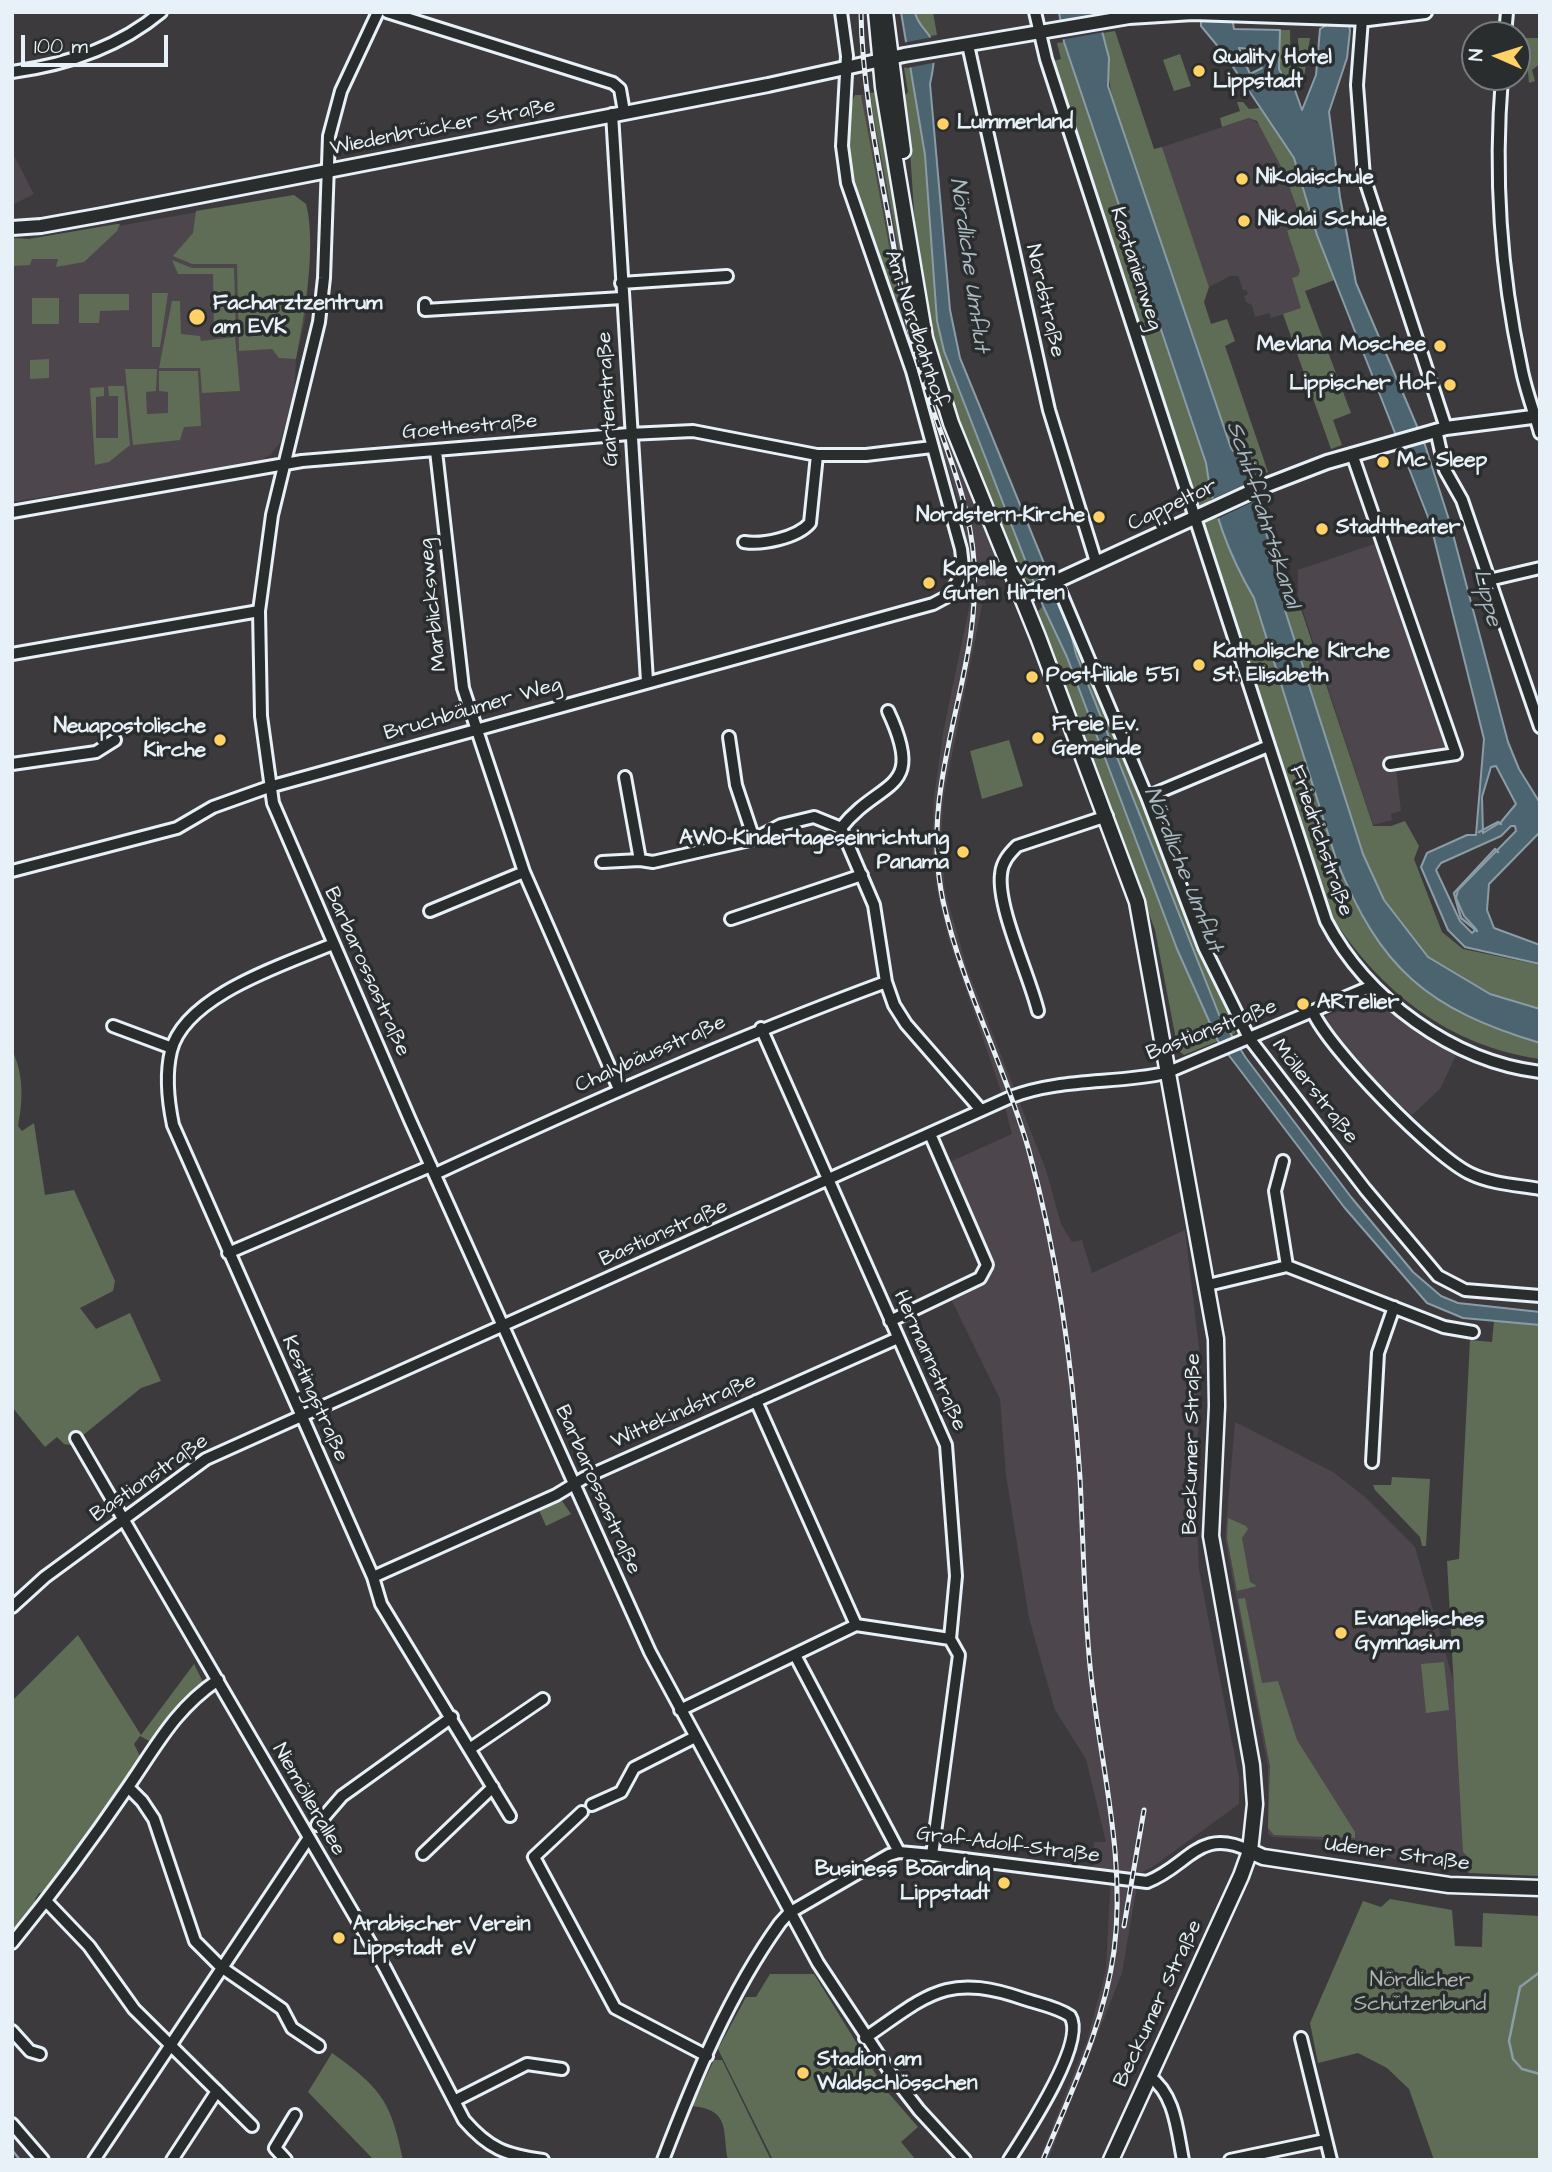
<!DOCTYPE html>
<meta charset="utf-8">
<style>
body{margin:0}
#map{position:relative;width:1552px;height:2172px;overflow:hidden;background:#3d3a3e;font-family:"Architects Daughter",sans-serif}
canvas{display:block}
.frame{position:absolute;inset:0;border:14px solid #e8f1f8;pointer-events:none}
.north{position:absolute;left:1461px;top:21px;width:70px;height:70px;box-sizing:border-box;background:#2a2d2e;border:2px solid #767b7f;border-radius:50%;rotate:273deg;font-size:19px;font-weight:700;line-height:28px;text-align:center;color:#e8f1f8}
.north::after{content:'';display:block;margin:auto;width:24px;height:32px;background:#ffd166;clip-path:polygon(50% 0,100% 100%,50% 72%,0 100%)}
.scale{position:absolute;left:21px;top:35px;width:147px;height:32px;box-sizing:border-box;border:4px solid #e8f1f8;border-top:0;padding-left:9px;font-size:21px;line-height:24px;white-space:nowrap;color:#e8f1f8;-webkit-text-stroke:5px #2a2d2e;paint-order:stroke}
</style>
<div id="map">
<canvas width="1552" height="2172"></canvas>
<div class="frame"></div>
<div class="north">N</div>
<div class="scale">100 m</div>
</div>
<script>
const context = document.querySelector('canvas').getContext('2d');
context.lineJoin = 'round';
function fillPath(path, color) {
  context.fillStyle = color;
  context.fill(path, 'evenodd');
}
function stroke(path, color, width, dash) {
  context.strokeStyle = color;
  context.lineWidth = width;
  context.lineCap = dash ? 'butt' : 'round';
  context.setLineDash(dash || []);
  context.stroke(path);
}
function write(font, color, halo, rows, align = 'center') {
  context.font = font + ' "Architects Daughter",sans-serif';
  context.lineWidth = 7;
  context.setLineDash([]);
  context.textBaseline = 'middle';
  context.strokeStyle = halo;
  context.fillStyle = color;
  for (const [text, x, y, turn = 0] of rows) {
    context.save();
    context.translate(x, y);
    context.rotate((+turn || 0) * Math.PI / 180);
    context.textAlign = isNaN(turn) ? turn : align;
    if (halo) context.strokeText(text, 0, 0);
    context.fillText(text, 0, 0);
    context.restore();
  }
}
fillPath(new Path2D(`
 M870,93l42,222 28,96 56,150 -14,4 5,26 -17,5 -2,-51 -8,-39 -47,-143 -20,-90 -32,-178z
 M1250,118l14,10 26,58 11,38 -14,7 13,40 -1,5 -7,2 10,30 -31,10 -2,-5 -14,4 -3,-12 -6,-3 -2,-6 4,-2 -2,-4h-3l-5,-14h-8l-21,11 -47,-140z
 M12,152l22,42 -22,11z
 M294,195l12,9 3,13 -2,94 -11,48 -2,34 -14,50 -10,12 -14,8 -244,39v-264l17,1 67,-9z
 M1377,543l71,202 -5,8 -48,8 6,50 -10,3 1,6 -19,5 -75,-229v-26z
 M983,600l-40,200 -2,46 4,45 22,77 79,202 15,54 11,18 10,-2 10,33 93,-43 17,143 -7,104 4,93 40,208v26l-88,64 -12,5 -17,100 -74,187h-9l48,-119 19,-71 5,-100 -19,-3 2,-25h12l-20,-83 -31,-49 -26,-92 -23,-143 -6,-76 -52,-106 32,-14 7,-14 -44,-100 69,-31 -11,-43 -52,-151 -11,-44 -6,-50 2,-48 9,-65 27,-130z
 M1374,997l29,24 53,34 -16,34 -28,26 -52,-46 -38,-51z
 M1235,1422l98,50 31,24 51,51 49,171 21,101 -22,51 -64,-9 -45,-21 -16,1 -65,-4 -5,-3v-67l-43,-229z`), '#4d464c');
fillPath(new Path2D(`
 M915,12h18l4,23 -7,1 -11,-10z
 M1280,30h10l1,49 -9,-4 -3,-6z
 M1115,31l39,118 8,-2 47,140 -5,15 7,22 16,-5 8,22 -10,5 43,126 -17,6 -20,-30 -116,-341c-8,-24 -6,-49 -12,-74z
 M1298,38h12l-7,46 -4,-13z
 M1525,38h15v26l-8,6 3,11 -6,2z
 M1064,42l142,421c6,47 24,94 48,135l82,261c44,110 91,150 204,184v16c-91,-13 -159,-67 -208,-142l-281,-855 10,-3 -4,-16z
 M1180,54l11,32 -17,5 -11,-31z
 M909,67l8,31 11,82 9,141 7,30 90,230 -4,1 -7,-4 -11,-23c-31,-76 -66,-151 -83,-231 -17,-76 -15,-153 -24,-229l3,-3 -4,-24z
 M877,92l15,80 16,125 -35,-183 -3,-21z
 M855,95h6l44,237c-17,-56 -80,-184 -50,-237z
 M1237,102h6l6,7 11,-1 34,50 23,77 20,44 -32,12 46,122 -18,7 9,25 -11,4 -48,-135 18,-6 -9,-30 6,-2 2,-5 -13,-40 14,-7 -1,-7 -15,-43 -28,-53 -8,-3 -27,9 -2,-9 20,-7z
 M294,195l12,9c11,42 -2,113 -10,155l-17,-1 -7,-9 -33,2 -2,-87h-45l-19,-8 20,-23 3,-22z
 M117,224h3l-3,7 -33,31 -28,5 2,-8h-26l-2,6 -18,1v-28l17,1z
 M172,260l20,8h42l2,65h-22l-1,-59h-35z
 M152,293h16l-8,54h-8z
 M79,294h50v16l-29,1 -1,12h-20z
 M32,298h27v26h-27z
 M172,301h8l1,33 19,2 1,5 34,-4 5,54 -38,2 -2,-25h-41z
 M49,359v19l-19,1v-19z
 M125,369h32l-1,22 -10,1 1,22 21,-1v-21l-9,-1v-20h39l3,55 -17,1 -4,13 -47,5z
 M108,386h16l6,59 -21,17 -14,3 -5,-77 14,-1v9l-8,1v41h22v-42h-9z
 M1283,583l14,14 76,229h18l14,-5 14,25 -5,13 28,73 21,17 77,16v44l-50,-15 -62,-37 -44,-57 -21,-46 -80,-250z
 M1043,606l24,51 110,292 41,92 -34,14 -6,-5 -23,-120 -117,-319z
 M1068,622l75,177 56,151 37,76 -1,8 -4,1 -24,-45 -131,-336z
 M1009,740l14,46 -41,13 -12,-48z
 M12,1050c12,24 11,51 6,76l4,5 12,-8 11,72 29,-5 41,91 -2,10 -33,17 16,21 34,-16 31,68 -20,7 -70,57 -7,-1 -7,-7 -12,10 -33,-40z
 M1494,1321l46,4v551l-71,-3 -5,-5 6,-9 -7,-7 -16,-291 12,-2 11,-219 22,2z
 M1392,1477l38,2 -4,67h-4l-2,-9 -45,-47 -2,-5h18z
 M562,1501l9,13 -25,12 -7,-16z
 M1228,1518l18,8 2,3 -6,9 8,44 7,4 -20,5 -10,-53z
 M1245,1598l17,85 16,-2 19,59 58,92v6l-81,-3 -6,-7 2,-62 -32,-167z
 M78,1635l63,100 53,-71 9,18 -24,20 -28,40 -11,-6 -6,8 7,14 -93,133 -9,2 -4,6 2,7 -25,31v-236z
 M1444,1662l5,48 -23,3 -5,-49z
 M1390,1899l62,11 3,36 27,1 1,-34 57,3v244h-106l-25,-71 -22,-21 -29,-15 -40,10 -8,-40 53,-122 18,6z
 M770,1974h44l71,115 33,38 -17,15 15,18h-143l-55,-111 28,-52h10z
 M332,2053c49,35 59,48 71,107h-29l-66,-68z
 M714,2060h8l49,100h-43c-6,-30 3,-50 -36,-54z`), '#5f6d56');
const water = new Path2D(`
 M901,12h14c2,12 10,16 15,25 7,14 3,33 0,47l20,226 10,48 108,264 8,32 144,363 26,41 105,139 62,75 28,24 17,7 82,9v13l-77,-7 -36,-15 -83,-96 -126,-166 -41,-92 -110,-292 -24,-51 -99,-255 -7,-30 -12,-166z
 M1059,12h38l12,46 -1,28 7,21 116,341 20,30 13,36 -1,10 20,59v21l80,250 21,46 44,57 62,37 50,15v34c-113,-34 -160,-74 -204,-184l-82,-261c-24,-41 -42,-88 -48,-135l-142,-421z
 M1201,12h30l3,17 46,1 -1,39 3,6 9,4 11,31 14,-35 4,-46 27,-17 3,19 -3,27 -18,54 11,85 16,86 69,162 25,78 58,219 11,27 21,34v29l-51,52 -2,26 7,18 46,17v19l-75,-17 -17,-17 -27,-63 6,-14 40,-18h9l8,-96 -54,-217 -113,-287 -23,-77 -69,-103 -24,-29zM1239,48l12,1 11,19 -12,6zM1496,766l20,38 -15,18 -18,11 -1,-36 9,-30zM1511,826h4l1,5 -58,59 -2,8 8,18 12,13 -4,4 -12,-12 -24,-51 5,-7 60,-27z`);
fillPath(water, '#4c6470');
stroke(water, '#8a9ca6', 2);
fillPath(new Path2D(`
 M1101,12l4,20 -45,8 -3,-19z
 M933,37l5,25 -31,6 -5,-25z
 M1255,480l6,18 -44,21 -7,-19z`), '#3d3a3e');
stroke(new Path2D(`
 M1479,832l19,-10 3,2
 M1477,931l-16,-13 -7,-25 41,-44 3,3
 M1540,1972l-20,15 -11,54 4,18 9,10 18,5
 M12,2150l8,10`), '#8a9ca6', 2.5);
stroke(new Path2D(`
 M1312,164l6,-56`), '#4c6470', 18);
const minor = new Path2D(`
 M378,12l-37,79 -12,45 -5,142 -5,44 -47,193 -13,96 2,105 12,87 137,317 240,532 168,311 74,112 27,35 46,50
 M387,12l226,71 7,6 4,23
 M1035,12l11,47c93,287 185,575 280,862 41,78 126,140 214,151
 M1362,19l-5,66 7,92 82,251
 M1505,35l2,-23
 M968,45l81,365 47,152
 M12,72c53,-7 107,-25 149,-60
 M1502,77c-8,98 -2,193 19,289 4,23 13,45 19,67
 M612,114l35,567
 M621,283l106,-7
 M425,304v6l197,-12
 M1436,430l9,40 17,30 78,227
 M436,451l27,237 61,184 95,217
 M1352,454l104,300 -66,10
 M12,512l290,-51 327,-27 64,-3 124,24h49l66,-8
 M744,542c18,3 53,-4 66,-19l7,-68
 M1489,580l51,-12
 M1056,581l91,216 57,150 45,91 116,151 73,87 27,14 75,6
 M12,654l247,-43
 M729,737l7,48 18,54
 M12,764l84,-12 19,-12
 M625,777l15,83 13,2 101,-23 27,-14 33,-8 27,11c39,-50 86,-34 47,-117
 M1147,797l119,-50
 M841,828l33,77 12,77 8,23 12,19 75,86
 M602,862l38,-2
 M12,871l165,-43 36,-21 56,-20 664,-183 15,-8 10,-15 5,-15 -2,-17 -49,-178 -65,-188 -5,-37 5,-90 -6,-44
 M430,911l94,-39
 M731,919l131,-44
 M333,944c-47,20 -148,51 -162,107 -6,25 -3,50 2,74l200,452 8,27 129,212
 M1038,1011c-9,-37 -41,-103 -37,-137 1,-12 8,-20 16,-28l90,-30
 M1313,1012c16,37 122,146 158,162 21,10 46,11 69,15
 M113,1026l59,22
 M761,1028l185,417 10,131 -6,63 9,16 -27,200
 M1283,1161l-8,30 12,75
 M435,1174c149,-69 297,-135 451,-192
 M228,1253l203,-87
 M1208,1285l79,-19 157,61 29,5
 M890,1321l90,-43 7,-13 -57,-131
 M756,1401l100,224
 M76,1438l309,530 79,152c25,29 42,35 79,40
 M1372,1462l6,-109 16,-46
 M373,1577l183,-82 28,-17 314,-140
 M12,1607l33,-30 161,-118 805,-362c49,-19 104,-13 155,-24l206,-87
 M795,1655l104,197
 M680,1710l176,-85 94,14
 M471,1748l72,-49
 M128,1787l14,14 12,18 41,122 26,26 61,42 10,19 27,18
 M592,1805l29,-13 13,-24 61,-31
 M582,1812l-48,45 81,151 92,48
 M317,1825l25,-29 110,-79
 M423,1854l70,-67
 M46,1901l43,45 45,63 118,117
 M12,1943c41,-50 80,-103 116,-156 29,-42 47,-78 90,-107
 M12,2031l18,20 10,3
 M865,2038c63,-43 81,-66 159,-39 15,5 33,8 46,17 17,26 -45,119 -61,144
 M1301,2038l30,122
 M1149,2076c26,18 28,54 34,84
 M454,2101l73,-37 35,5
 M12,2124l31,36
 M94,2160l214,-321
 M172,2160l45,-69
 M286,2160l-11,-12 20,-33
 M663,2160c31,-81 66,-166 117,-237l9,-10 100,-58 10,-3 33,3 215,27c42,-16 52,-56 103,-31
 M1230,2160l95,-20`);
const tertiary = new Path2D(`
 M12,228l29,-2 61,-11 666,-130 136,-30 225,-38 64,-4 175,6 57,-7
 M1022,597l235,-108 70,-27 119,-34 94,-12`);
const secondary = new Path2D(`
 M876,12l7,75 42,251 26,85 87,214 99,265 79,437 1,67 -6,130 41,229 3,39 -5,47 -9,25 -130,284
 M885,12l18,139
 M1250,1851l13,6 186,28 91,3`);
stroke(minor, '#e8f1f8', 16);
stroke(tertiary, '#e8f1f8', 18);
stroke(secondary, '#e8f1f8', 19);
stroke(minor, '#2a2d2e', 10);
stroke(tertiary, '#2a2d2e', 12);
stroke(secondary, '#2a2d2e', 14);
const rail = new Path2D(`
 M861,12c1,71 15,139 28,208 9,50 17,102 31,151 19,63 50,125 54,191 8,116 -57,216 -31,339 19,86 62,165 86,250 29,105 44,219 51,327 3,59 4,118 9,177 8,99 38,196 25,296 -10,74 -43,141 -71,209
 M1124,1926l20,-116`);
stroke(rail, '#e8f1f8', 5);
stroke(rail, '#2a2d2e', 2.5, [8]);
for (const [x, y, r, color] of [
 [1199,71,7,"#ffd166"],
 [943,124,7,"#ffd166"],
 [1242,179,7,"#ffd166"],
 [1244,221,7,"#ffd166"],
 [197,317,9,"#ffd166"],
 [1440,346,7,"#ffd166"],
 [1450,385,7,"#ffd166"],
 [1383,462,7,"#ffd166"],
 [1099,517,7,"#ffd166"],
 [1322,529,7,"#ffd166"],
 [929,583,7,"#ffd166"],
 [1199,665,7,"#ffd166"],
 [1032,677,7,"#ffd166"],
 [1038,738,7,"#ffd166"],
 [220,740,7,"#ffd166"],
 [963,852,7,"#ffd166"],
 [1303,1004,7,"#ffd166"],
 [1341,1633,7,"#ffd166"],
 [1004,1883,7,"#ffd166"],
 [339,1938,7,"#ffd166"],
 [803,2073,7,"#ffd166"]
]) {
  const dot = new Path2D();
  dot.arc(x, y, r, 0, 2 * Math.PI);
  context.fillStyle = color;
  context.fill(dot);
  stroke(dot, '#2a2d2e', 2.5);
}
write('bold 21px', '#e8f1f8', '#2a2d2e', [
 ["Quality Hotel",1213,59],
 ["Lippstadt",1213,83],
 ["Lummerland",957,124],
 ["Nikolaischule",1256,179],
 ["Nikolai Schule",1258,221],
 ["Facharztzentrum",213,305],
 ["am EVK",213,329],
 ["Mevlana Moschee",1426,346,"right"],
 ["Lippischer Hof",1436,385,"right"],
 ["Mc Sleep",1397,462],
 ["Nordstern-Kirche",1085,517,"right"],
 ["Stadttheater",1336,529],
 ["Kapelle vom",943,571],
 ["Guten Hirten",943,595],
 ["Katholische Kirche",1213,653],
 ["St. Elisabeth",1213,677],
 ["Postfiliale 551",1046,677],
 ["Freie Ev.",1052,726],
 ["Gemeinde",1052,750],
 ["Neuapostolische",206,728,"right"],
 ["Kirche",206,752,"right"],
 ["AWO-Kindertageseinrichtung",949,840,"right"],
 ["Panama",949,864,"right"],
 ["ARTelier",1317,1004],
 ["Evangelisches",1355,1621],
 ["Gymnasium",1355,1645],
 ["Business Boarding",990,1871,"right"],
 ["Lippstadt",990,1895,"right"],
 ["Arabischer Verein",353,1926],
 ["Lippstadt eV",353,1950],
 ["Stadion am",817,2061],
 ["Waldschlösschen",817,2085]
], 'left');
write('21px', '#e8f1f8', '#2a2d2e', [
 ["Wiedenbrücker Straße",443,128,-11],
 ["Kastanienweg",1135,269,72],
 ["Nordstraße",1044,301,77],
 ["Am Nordbahnhof",915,329,72],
 ["Gartenstraße",609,399,-93],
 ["Goethestraße",470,428,-5],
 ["Cappeltor",1173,506,-25],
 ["Marblicksweg",434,605,-96],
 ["Bruchbäumer Weg",473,710,-16],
 ["Friedrichstraße",1320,841,71],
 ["Barbarossastraße",366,972,66],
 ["Bastionstraße",1212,1031,-21],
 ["Chalybäusstraße",651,1055,-24],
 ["Möllerstraße",1314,1092,52],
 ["Bastionstraße",664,1234,-24],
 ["Hermannstraße",929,1361,66],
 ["Kestingstraße",314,1399,66],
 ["Wittekindstraße",684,1412,-24],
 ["Beckumer Straße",1193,1444,-89],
 ["Bastionstraße",150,1479,-35],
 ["Barbarossastraße",597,1490,66],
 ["Niemöllerallee",308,1800,60],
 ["Graf-Adolf-Straße",1008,1846,7],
 ["Udener Straße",1397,1855,8],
 ["Beckumer Straße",1159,2004,-65]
]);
write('21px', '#aab6af', '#2a2d2e', [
 ["Nördlicher",1420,1982],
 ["Schützenbund",1420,2006]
]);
write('italic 23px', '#aab9c2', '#2a2d2e', [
 ["Nördliche Umflut",968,265,82],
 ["Schifffahrtskanal",1262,515,72],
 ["Lippe",1486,598,76],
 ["Nördliche Umflut",1182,870,68]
]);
</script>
